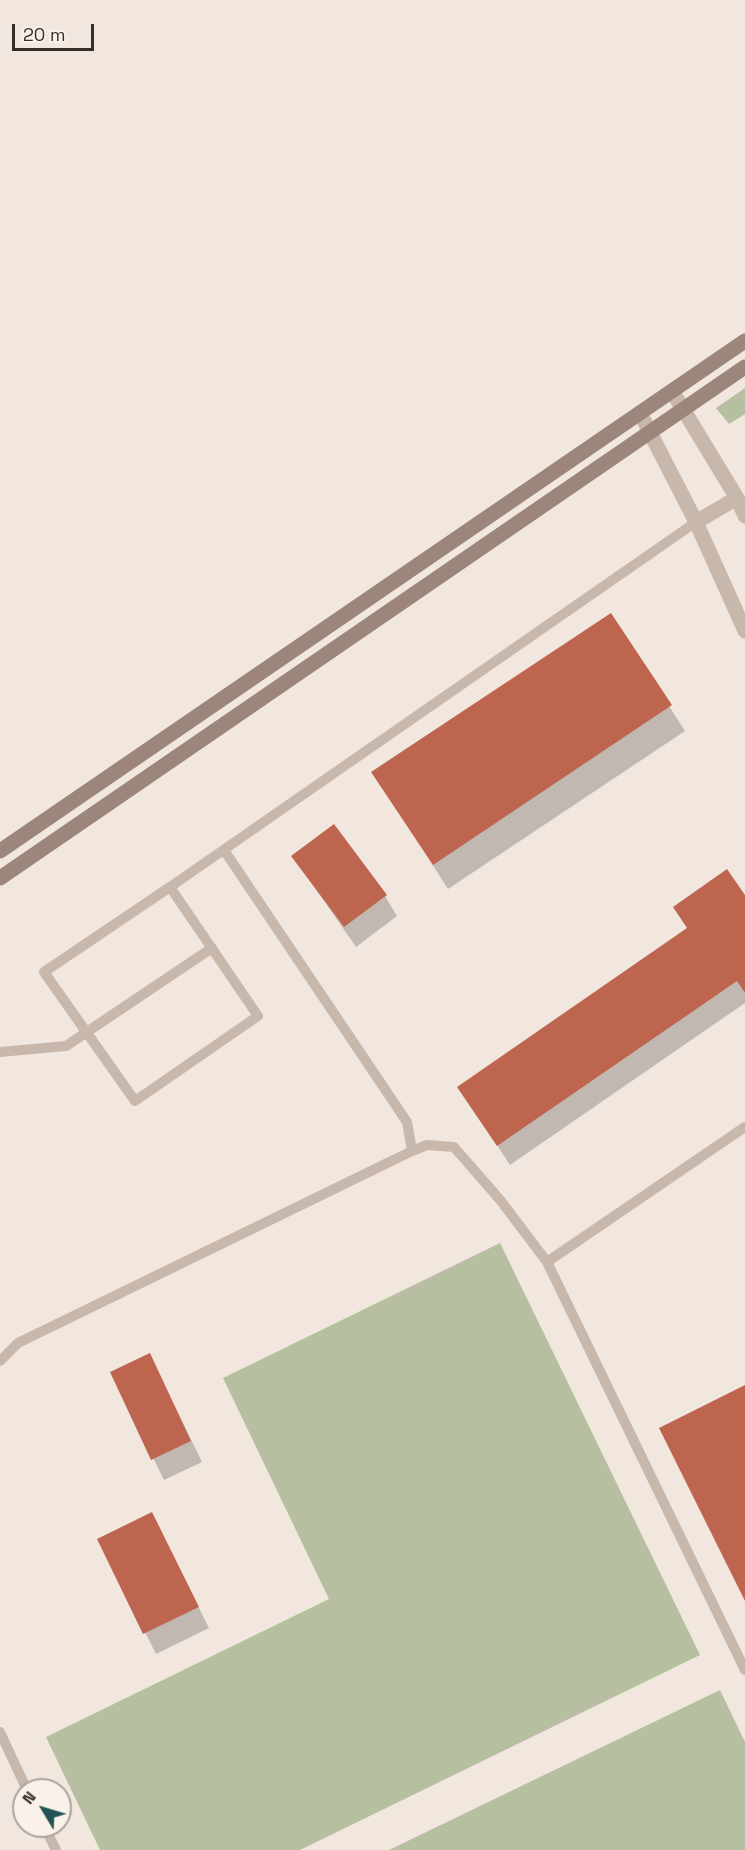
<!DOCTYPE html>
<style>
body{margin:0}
#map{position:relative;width:745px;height:1850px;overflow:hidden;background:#f1e7de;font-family:"Space Grotesk",sans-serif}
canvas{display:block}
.north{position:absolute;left:12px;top:1778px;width:60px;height:60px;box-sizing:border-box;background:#f9f1ea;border:2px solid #aba39d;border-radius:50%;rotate:308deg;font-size:16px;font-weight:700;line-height:24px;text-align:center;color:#362d29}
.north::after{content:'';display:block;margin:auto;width:21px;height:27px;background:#225455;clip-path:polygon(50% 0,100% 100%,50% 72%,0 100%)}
.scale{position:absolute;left:12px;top:24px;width:82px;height:27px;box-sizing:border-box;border:3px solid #362d29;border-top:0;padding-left:8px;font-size:18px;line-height:21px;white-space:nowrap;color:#362d29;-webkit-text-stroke:4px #f9f1ea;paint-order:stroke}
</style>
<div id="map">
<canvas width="745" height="1850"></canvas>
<div class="north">N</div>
<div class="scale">20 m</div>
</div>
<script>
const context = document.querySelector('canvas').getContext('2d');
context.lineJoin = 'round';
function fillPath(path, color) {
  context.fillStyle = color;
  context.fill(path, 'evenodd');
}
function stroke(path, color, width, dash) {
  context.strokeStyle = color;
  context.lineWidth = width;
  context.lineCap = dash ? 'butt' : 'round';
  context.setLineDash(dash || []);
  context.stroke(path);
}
fillPath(new Path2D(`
 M745,388v26l-16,10 -13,-16z
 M500,1243l200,412 -400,195h-200l-54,-113 283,-138 -106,-221z
 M720,1690l25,52v108h-356z`), '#b6bf9f');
fillPath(new Path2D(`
 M611,615l74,116 -237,158 -75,-117z
 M293,856l92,40 12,20 -41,31z
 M745,897v106l-235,162 -51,-78 229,-158z
 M150,1355l52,107 -38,18 -53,-107z
 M152,1514l57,114 -53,26 -57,-114z`), '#0003');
fillPath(new Path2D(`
 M611,613l61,92 -239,160 -62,-93z
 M334,824l53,71 -43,32 -53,-71z
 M727,869l18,26v98l-8,-12 -240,165 -40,-59 230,-159 -14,-21z
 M150,1353l41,88 -40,19 -41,-88z
 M745,1385v216l-86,-173z
 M152,1512l47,95 -56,27 -46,-95z`), '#be654f');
stroke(new Path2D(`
 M224,850l183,272 5,29
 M170,887l526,-365
 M170,887l88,129 -123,85 -91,-129z
 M0,1052l66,-6 146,-98
 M547,1262l198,-135
 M0,1361l18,-18 394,-192 15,-6 27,2 47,54 46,61 198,408
 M0,1732l27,58
 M44,1826l12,24`), '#c8b7ab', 10);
stroke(new Path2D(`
 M672,391l65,107 8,18
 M640,413l56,109 49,109
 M696,522l41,-24`), '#c8b7ab', 15);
stroke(new Path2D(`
 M0,851l745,-510
 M0,878l745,-511`), '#9c867c', 15);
</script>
